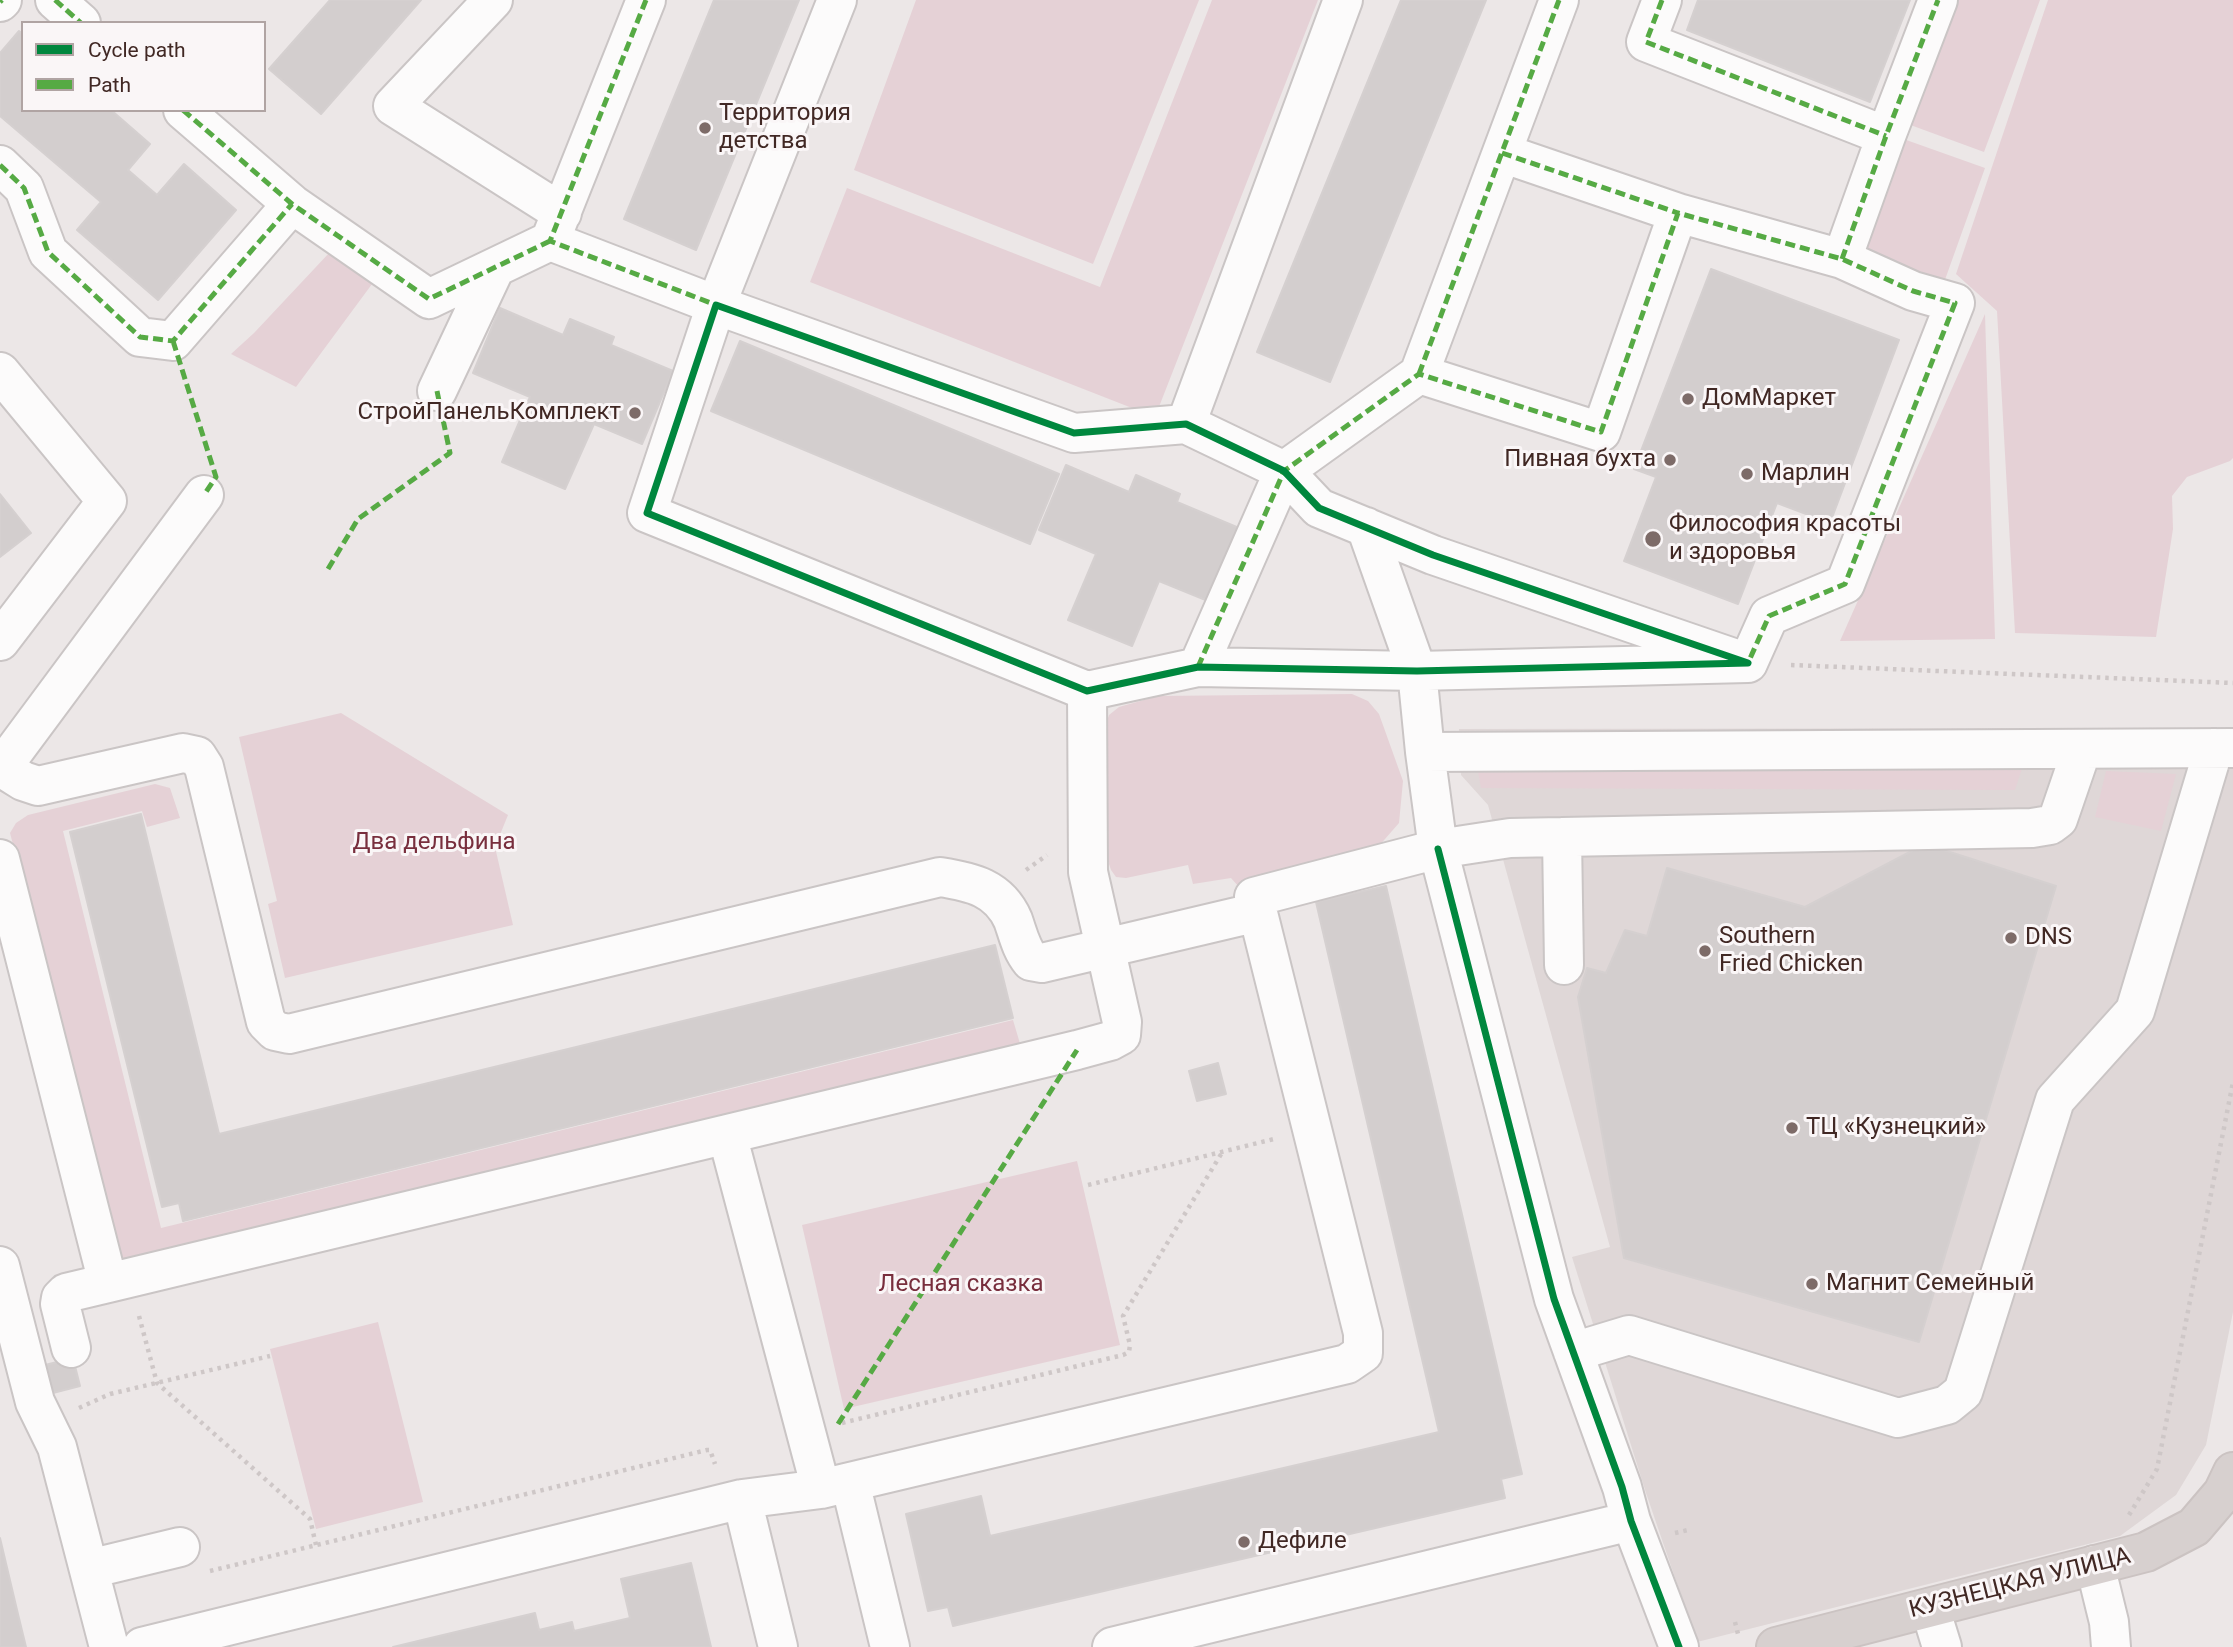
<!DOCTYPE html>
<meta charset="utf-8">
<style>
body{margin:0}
#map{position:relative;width:2233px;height:1647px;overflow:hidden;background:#ece7e7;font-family:Roboto,sans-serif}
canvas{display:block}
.legend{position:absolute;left:21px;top:21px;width:245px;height:91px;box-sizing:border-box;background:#faf6f7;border:2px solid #b0a4a3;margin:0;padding:9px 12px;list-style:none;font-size:21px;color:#412824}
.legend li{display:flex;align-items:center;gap:14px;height:35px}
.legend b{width:35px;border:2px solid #b0a4a3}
</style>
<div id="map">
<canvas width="2233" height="1647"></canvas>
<ul class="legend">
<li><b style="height:9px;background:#00873e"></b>Cycle path</li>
<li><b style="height:9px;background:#56aa44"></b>Path</li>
</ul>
</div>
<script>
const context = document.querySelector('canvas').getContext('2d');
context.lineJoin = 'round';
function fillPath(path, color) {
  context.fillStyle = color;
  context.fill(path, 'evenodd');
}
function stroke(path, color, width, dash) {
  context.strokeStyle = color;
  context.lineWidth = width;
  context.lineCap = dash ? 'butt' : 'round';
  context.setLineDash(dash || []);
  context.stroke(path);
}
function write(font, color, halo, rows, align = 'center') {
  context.font = font + ' Roboto,sans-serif';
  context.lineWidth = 6;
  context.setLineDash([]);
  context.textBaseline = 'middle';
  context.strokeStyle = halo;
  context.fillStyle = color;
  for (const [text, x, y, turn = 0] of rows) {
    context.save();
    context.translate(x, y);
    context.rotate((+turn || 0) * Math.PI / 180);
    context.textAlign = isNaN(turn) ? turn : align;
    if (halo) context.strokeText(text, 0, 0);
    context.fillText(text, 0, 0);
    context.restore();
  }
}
fillPath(new Path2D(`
 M2233,728v584l-27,133 -30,50 -56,41 -423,106 -51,-149 -74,-236 38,-10 -122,-442 -27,-30 -2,-46z`), '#dfd7d7');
fillPath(new Path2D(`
 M916,0h283l-106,264 -239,-94z
 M1212,0h106l-163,417 -345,-135 37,-94 253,99z
 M1950,0h90l-56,152 -79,-29z
 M2048,0h185v458l-3,3 -43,16 -15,19 1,33 -17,108 -141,-4 -18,-322 -41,-37z
 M1895,136l90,32 -43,120 -91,-33z
 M330,252l45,28 -79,107 -65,-33 23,-21z
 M1985,314l10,325 -155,2z
 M1352,694l16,7 11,13 24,67 -4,42 -21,24 -139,40 -8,-9 -38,6 -5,-19 -62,13 -10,-1 -5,-7 -3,-9 -3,-135 4,-11 10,-8 39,-11z
 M341,713l167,102 -13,32 18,78 -228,53 -17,-74 9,-3 -38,-164z
 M1476,761l548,1 -9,28 -534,-2z
 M2106,771l70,3 -15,57 -66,-14z
 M155,784l15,4 10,30 -33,9 -5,-16 -79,20 98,397 852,-208 8,27 -898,215 -113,-429 6,-10 12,-8z
 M1077,1161l43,184 -276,64 -42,-184z
 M378,1322l45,180 -107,27 -46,-180z`), '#e5d1d6');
const building = new Path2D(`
 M330,0h91l-100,114 -52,-45z
 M714,0h85l-103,250 -72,-31z
 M1401,0h85l-156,382 -73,-30z
 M1698,0h212l-40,102 -183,-72z
 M19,31l4,3v76h88l39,34 -22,26 29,25 27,-31 52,46 -78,90 -81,-70 24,-28 -101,-86v-63z
 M1711,269l188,71 -69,183 -53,-20 -39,101 -114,-43 32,-84 -22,-8z
 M500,308l63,27 7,-16 44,18 -3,8 62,26 -31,73 -48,-20 -29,65 -63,-27 28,-65 -57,-24z
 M740,341l319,133 -29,70 -319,-133z
 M1066,465l63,27 7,-17 44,19 -3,8 62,26 -31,73 -49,-20 -27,65 -64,-26 28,-66 -57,-24z
 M0,494l31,39 -31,24z
 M141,814l78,320 776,-189 18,73 -830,203 -4,-18 -17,4 -92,-375z
 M1925,844l131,42 -137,456 -295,-84 -46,-261 9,-29 19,5 19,-43 22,6 20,-68 138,39z
 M1386,886l136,588 -21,5 4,19 -552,128 -5,-19 -20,4 -22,-97 75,-18 9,40 449,-104 -123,-530z
 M1218,1063l8,31 -29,7 -8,-30z
 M73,1358l7,28 -31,8 -8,-28z
 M0,1538l17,72 9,37h-26z
 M691,1563l20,84h-318l142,-34 4,17 33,-8 2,9 56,-13 -9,-39z`);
fillPath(building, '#d3cece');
stroke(building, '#d5d0d0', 2);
const minor = new Path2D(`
 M55,0l26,23
 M493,0l-100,106 169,107
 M646,0l-96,241 166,64 121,-305
 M1662,0l-16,42 240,94
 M0,2l2,-2
 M183,110l109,94 137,95 121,-58
 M1502,153l176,60
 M0,165l24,23 24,64 92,85 33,4 119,-137
 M1842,259l44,-123 52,-136
 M716,305l358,128 112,-9 98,47 35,37 114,47 315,108 -331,8 -219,-4 -111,24 -440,-178z
 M0,372l107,129 -107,140
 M1419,374l140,-374
 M437,391l58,-123
 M1186,424l157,-424
 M1366,527l51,144 8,81 13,97 116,450 68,188 9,34 48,126
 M1198,667l86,-196 135,-97 182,58 77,-219 164,46 71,32 42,12 -110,281 -76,32 -21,47
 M1425,752l808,-4
 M2,768l21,13 15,5 145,-33 14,3 7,11 62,255 9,9 14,3 651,-157c32,5 59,11 73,43 5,14 8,29 18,41l11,2 216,-51
 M0,770l204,-275
 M1562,837l2,128
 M0,859l108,424 969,-233 33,-9 11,-6 1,-13 -34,-150 -1,-181
 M727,1134l94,355
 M0,1266l35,136 22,45 52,200
 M71,1348l-11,-44 1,-6 5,-5 42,-10
 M1573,1352l56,-17 269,83 49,-13 16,-13 92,-292 80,-89 79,-263
 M742,1499l36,148
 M2095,1565l14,57 2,25
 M89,1569l91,-22
 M1930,1608l12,39
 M142,1647l600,-148 79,-10 29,-7
 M890,1647l-40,-165 497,-118 16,-11v-20l-109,-436 184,-48 72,-11 522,-10 18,-3 8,-6 24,-70
 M1112,1647l519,-126`);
const major = new Path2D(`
 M1776,1647l370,-95 48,-25 29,-34 10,-21`);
stroke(minor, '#cac5c5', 42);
stroke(major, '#cbc3c2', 42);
stroke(new Path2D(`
 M1791,665l442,18
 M1026,870l21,-15
 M1088,1185l186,-46
 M139,1316l18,67 153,136 6,26
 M79,1408l31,-14 160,-38
 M842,1423l281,-68 6,-3 1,-7 -7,-29 100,-165
 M2129,1515l28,-46 76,-387
 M1675,1533l13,-3
 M210,1571l497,-121h3l5,14
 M1735,1622l3,12`), '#cec7c7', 4.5, [3.5, 5]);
stroke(minor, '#fcfbfb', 38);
stroke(major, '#d7d0cf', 38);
stroke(new Path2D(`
 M55,0l26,23
 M646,0l-96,241 166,64
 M1662,0l-16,42 240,94
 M0,2l2,-2
 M183,110l109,94 137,95 121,-58
 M1502,153l176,60
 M0,165l24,23 24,64 92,85 33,4 119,-137
 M1842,259l44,-123 52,-136
 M173,341l43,136 -12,18
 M1419,374l140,-374
 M328,569l30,-50 92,-66 -13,-62
 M1198,667l86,-196 135,-97 182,58 77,-219 164,46 71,32 42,12 -110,281 -76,32 -21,47
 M838,1424l239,-374`), '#56aa44', 5, [10, 5]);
stroke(new Path2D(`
 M716,305l358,128 112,-9 98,47 35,37 114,47 315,108 -331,8 -219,-4 -111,24 -440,-178z
 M1438,849l116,450 68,188 9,34 48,126`), '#00873e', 7);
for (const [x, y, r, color] of [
 [705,128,7,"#7d6b68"],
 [1688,399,7,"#7d6b68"],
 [635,413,7,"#7d6b68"],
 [1670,460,7,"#7d6b68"],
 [1747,474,7,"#7d6b68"],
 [1653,539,9,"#7d6b68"],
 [2011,938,7,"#7d6b68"],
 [1705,951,7,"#7d6b68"],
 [1792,1128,7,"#7d6b68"],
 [1812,1284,7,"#7d6b68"],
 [1244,1542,7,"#7d6b68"]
]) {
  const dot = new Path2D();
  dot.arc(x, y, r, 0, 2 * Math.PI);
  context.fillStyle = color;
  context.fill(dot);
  stroke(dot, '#faf6f7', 2.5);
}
write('24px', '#412824', '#faf6f7', [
 ["Территория",719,114],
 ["детства",719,142],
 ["ДомМаркет",1702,399],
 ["СтройПанельКомплект",621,413,"right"],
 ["Пивная бухта",1656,460,"right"],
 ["Марлин",1761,474],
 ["Философия красоты",1669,525],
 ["и здоровья",1669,553],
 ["Southern",1719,937],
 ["Fried Chicken",1719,965],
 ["DNS",2025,938],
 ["ТЦ «Кузнецкий»",1806,1128],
 ["Магнит Семейный",1826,1284],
 ["Дефиле",1258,1542]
], 'left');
write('24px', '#782e3d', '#faf6f7', [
 ["Два дельфина",434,843],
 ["Лесная сказка",961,1285]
]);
write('24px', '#412824', '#faf6f7', [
 ["КУЗНЕЦКАЯ УЛИЦА",2020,1584,-14]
]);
</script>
